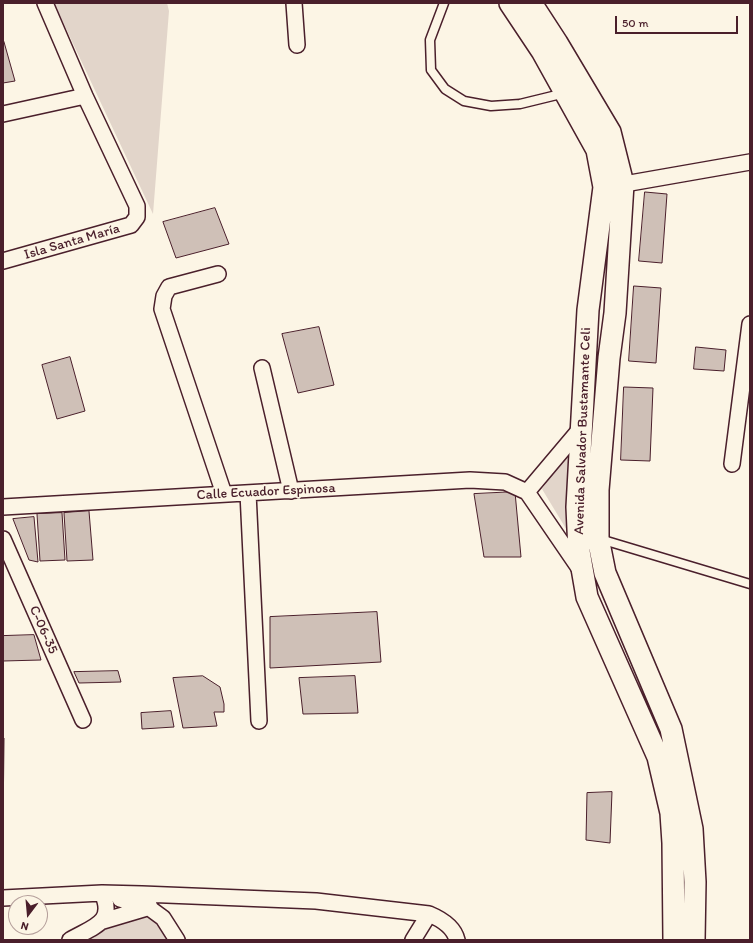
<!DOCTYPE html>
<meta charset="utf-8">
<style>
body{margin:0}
#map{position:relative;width:753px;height:943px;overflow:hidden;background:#fcf5e5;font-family:Itim,sans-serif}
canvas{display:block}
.frame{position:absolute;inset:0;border:4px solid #4a1f2b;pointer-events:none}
.north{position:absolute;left:8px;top:895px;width:40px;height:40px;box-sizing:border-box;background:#fcf5e5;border:1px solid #b59f9b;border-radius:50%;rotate:196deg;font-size:11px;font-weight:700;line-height:16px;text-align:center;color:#4a1f2b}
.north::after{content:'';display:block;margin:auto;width:14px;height:18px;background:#4a1f2b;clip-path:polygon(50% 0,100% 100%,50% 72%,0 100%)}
.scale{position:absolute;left:615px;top:16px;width:123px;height:18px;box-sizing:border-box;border:2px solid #4a1f2b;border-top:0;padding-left:5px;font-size:12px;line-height:14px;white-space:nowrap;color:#4a1f2b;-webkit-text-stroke:3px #fcf5e5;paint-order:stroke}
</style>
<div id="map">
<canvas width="753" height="943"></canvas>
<div class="frame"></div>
<div class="north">N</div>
<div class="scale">50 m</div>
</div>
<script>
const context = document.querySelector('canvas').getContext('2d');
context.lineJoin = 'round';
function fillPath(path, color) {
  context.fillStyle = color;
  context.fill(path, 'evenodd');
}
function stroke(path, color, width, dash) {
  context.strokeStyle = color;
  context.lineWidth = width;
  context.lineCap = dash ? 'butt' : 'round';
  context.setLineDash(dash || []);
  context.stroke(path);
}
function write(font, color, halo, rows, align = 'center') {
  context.font = font + ' Itim,sans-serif';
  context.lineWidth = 3.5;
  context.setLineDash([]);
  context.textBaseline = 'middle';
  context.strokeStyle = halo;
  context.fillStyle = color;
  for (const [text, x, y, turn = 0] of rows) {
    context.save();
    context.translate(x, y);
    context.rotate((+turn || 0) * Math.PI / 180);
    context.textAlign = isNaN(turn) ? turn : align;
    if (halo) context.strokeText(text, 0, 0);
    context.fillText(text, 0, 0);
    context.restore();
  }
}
fillPath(new Path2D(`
 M54,3h113l2,8 -16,203z
 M575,440l-6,30 -2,21 1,41 -26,-43z
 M148,907l29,33h-107z`), '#e2d5ca');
const building = new Path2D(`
 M4,42l11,39 -12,2v-40z
 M645,192l22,2 -5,69 -23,-2z
 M215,208l14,36 -53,14 -13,-36z
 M634,286l27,2 -5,75 -27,-2z
 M319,327l15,58 -36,8 -16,-59z
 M696,347l30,3 -2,21 -30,-2z
 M70,357l15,54 -28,8 -15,-54z
 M624,387l29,1 -3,73 -29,-1z
 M515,492l6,65h-37l-10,-63z
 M89,511l4,49 -26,1 -3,-48z
 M62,513l3,47 -25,1 -3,-47z
 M34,517l4,45 -9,-2 -16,-41z
 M377,612l4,50 -111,6v-51z
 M34,635l7,25 -38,1v-25z
 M118,671l3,11 -42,1 -5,-11z
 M203,676l17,11 4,17v8h-10l3,14 -34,2 -10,-50z
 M355,676l3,37 -55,1 -4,-36z
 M171,711l3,16 -32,2 -1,-16z
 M3,738h1l-1,91z
 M612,792l-2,51 -24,-3 1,-47z`);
fillPath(building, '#cfc0b7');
stroke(building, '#4a1f2b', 1);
const lane = new Path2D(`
 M444,3l-14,37 1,30 14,19 19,12 27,5 29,-2 45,-11
 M600,539l150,45`);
const street = new Path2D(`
 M294,3l3,42
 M3,114l82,-18
 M613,186l137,-24
 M3,261l128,-36 6,-8v-11l-52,-110 -40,-93
 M218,274l-49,13 -5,9 -2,13 62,185
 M262,368l29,123
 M732,464l18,-140
 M527,492l54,-64
 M248,493l11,228
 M3,507l467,-27 35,2 22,10 52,76
 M3,539l80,181
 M3,898l99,-5 40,1 174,7 113,13 -16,26
 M120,899l28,8 15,11 14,22
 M429,914c12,5 25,13 28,26
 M103,921l47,-14
 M70,940c22,-13 46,-17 32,-47`);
const secondary = new Path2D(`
 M510,3l32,48 55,99 7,37 -16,123 -11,197 2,44 8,46 71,160 13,56 2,30 1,97
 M531,3l26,40 53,89 13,52 -8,129 -6,45 -11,132v48l7,35 66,156 21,100 3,53 -1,58`);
stroke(lane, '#4a1f2b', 11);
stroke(street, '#4a1f2b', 18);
stroke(secondary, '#4a1f2b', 24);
stroke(lane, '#fcf5e5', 8);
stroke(street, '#fcf5e5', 15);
stroke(secondary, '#fcf5e5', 21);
write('14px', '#4a1f2b', '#fcf5e5', [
 ["Isla Santa María",72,242,-16],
 ["Avenida Salvador Bustamante Celi",583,431,-88],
 ["Calle Ecuador Espinosa",266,492,-3],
 ["C-06-35",43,630,66]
]);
</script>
